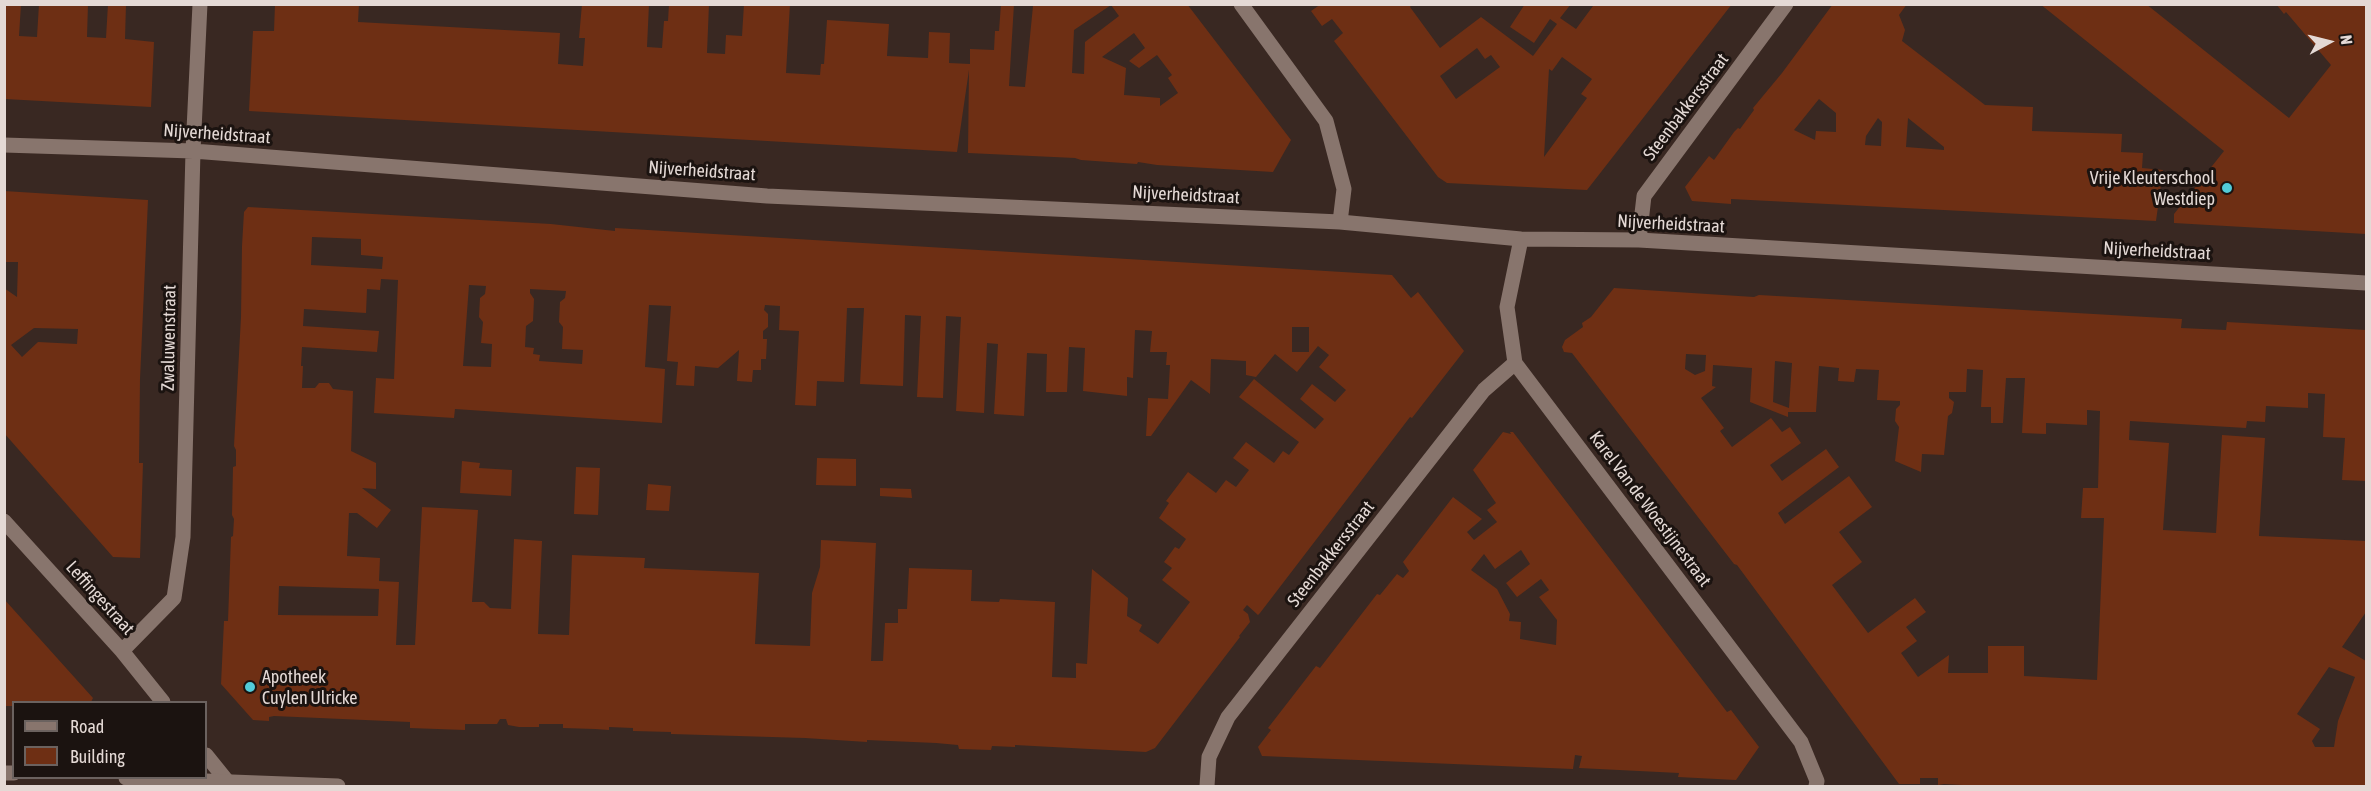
<!DOCTYPE html>
<style>
body{margin:0}
#map{position:relative;width:2371px;height:791px;overflow:hidden;background:#392822;font-family:"Asap Condensed",sans-serif}
canvas{display:block}
.frame{position:absolute;inset:0;border:6px solid #e4d9d5;pointer-events:none}
.legend{position:absolute;left:12px;top:701px;width:195px;height:78px;box-sizing:border-box;background:#1b1310;border:2px solid #6b625f;margin:0;padding:8px 10px;list-style:none;font-size:18px;color:#e4d9d5}
.legend li{display:flex;align-items:center;gap:12px;height:30px}
.legend b{width:30px;border:2px solid #6b625f}
.north{position:absolute;left:2299px;top:12px;width:60px;height:60px;-webkit-text-stroke:4px #1b1310;paint-order:stroke;rotate:83deg;font-size:16px;font-weight:700;line-height:24px;text-align:center;color:#e4d9d5}
.north::after{content:'';display:block;margin:auto;width:21px;height:27px;background:#e4d9d5;clip-path:polygon(50% 0,100% 100%,50% 72%,0 100%)}
</style>
<div id="map">
<canvas width="2371" height="791"></canvas>
<div class="frame"></div>
<ul class="legend">
<li><b style="height:8px;background:#88756d"></b>Road</li>
<li><b style="height:16px;background:#6e2f14"></b>Building</li>
</ul>
<div class="north">N</div>
</div>
<script>
const context = document.querySelector('canvas').getContext('2d');
context.lineJoin = 'round';
function fillPath(path, color) {
  context.fillStyle = color;
  context.fill(path, 'evenodd');
}
function stroke(path, color, width, dash) {
  context.strokeStyle = color;
  context.lineWidth = width;
  context.lineCap = dash ? 'butt' : 'round';
  context.setLineDash(dash || []);
  context.stroke(path);
}
function write(font, color, halo, rows, align = 'center') {
  context.font = font + ' "Asap Condensed",sans-serif';
  context.lineWidth = 6;
  context.setLineDash([]);
  context.textBaseline = 'middle';
  context.strokeStyle = halo;
  context.fillStyle = color;
  for (const [text, x, y, turn = 0] of rows) {
    context.save();
    context.translate(x, y);
    context.rotate((+turn || 0) * Math.PI / 180);
    context.textAlign = isNaN(turn) ? turn : align;
    if (halo) context.strokeText(text, 0, 0);
    context.fillText(text, 0, 0);
    context.restore();
  }
}
fillPath(new Path2D(`
 M4,4h17l-2,32 18,1 2,-33h49l-1,33 19,1 2,-34h18l-1,35 29,3 -3,65 -146,-8z
 M275,4h84l-1,18 202,11 -2,31 25,2 2,-28h-6l3,-34h67l-2,43 15,1 2,-27h4l1,-17h40l-2,49 18,1 1,-19 16,1 2,-32h46l-4,69 34,2 1,-11h3l3,-44 62,4 -2,32 41,2 1,-26 21,1 -1,30 21,1v-15l24,1 1,-19h4l2,-27h13l-5,82 16,1 8,-81 3,-2h151l104,136 -18,32 -116,-7 -19,-3 -1,2 -56,-4 -6,-2 -107,-5 1,-83 -12,82 -708,-41 4,-80h21zM1111,5l8,11 -34,26 -1,32 -12,-1 2,-43zM1134,33l11,15 -16,13 10,7 18,-13 15,20 -4,3 10,15 -18,13v-8l-36,-3 2,-27 -24,-11z
 M1321,4h91l-2,3 30,41 41,-31 52,39 24,-32 -7,-5 -16,24 -24,-16 15,-23h46l-11,14 16,11 17,-23 -2,-2h141l-145,186 -140,-7 -9,-6 -104,-136 9,-8 -11,-14 -10,7 -11,-15zM1477,48l8,11 6,-4 9,12 -44,32 -16,-23zM1562,57l30,22 -11,15 6,4 -43,59 5,-88 3,2z
 M1833,4h74l-8,11 6,15 -3,11 83,64 48,2 -1,24 90,3 -1,18 22,1 -1,15 21,2 -7,51 -425,-22v5l-39,-3 -7,-14 24,-31 5,4 20,-28 4,-4 2,1 14,-19 -1,-2 29,-35zM1819,99l17,14v19l-20,-1 -1,9 -21,-10zM1878,118l4,4 -1,24 -16,-1 1,-9zM1908,118l36,29v3l-38,-3z
 M2040,4h106l143,114 42,-53 -45,-53 -2,2 -8,-10h90v230l-192,-11v-9l50,-63z
 M4,191l144,9 -8,179 -1,84h4l-3,95 -27,-1 -109,-124v-145l13,9 1,-35h-14zM34,328l44,1 -1,15 -39,-2 -16,15 -11,-12z
 M248,207l303,17 64,7v-3l777,47 19,23 7,-6 46,59 -52,67 -2,-1 -150,196 -2,2 -11,-10 -4,5 5,4 2,8 -11,14 1,1 -85,111 -9,4 -131,-7v2l-23,-1 -1,4 -32,-1 -1,-4 -22,-2 -69,-3v2l-62,-4 -134,-4v-2l-38,-1v-3l-24,-1v3l-14,-1 -32,-1v-4h-24v3h-20l-11,-2 -2,-6h-6l-3,5h-32v6l-55,-2v-6l-136,-6 -5,1v4l-16,-1 -32,-36 3,-63h4l3,-84 2,-1 1,-17 -2,-4 1,-48 3,-1v-16l-2,-4 7,-129 1,-71 2,-34zM312,237l49,2v16l22,2 -1,12 -71,-4zM381,279l17,1 -4,99 -18,-1 -2,35 80,5 1,-9 207,14 3,-54 -20,-2 4,-62 22,1 -4,55 11,1 -2,23 18,1 1,-20 23,2 21,-18 -2,31 15,1 1,-12h8v-11h5l1,-20h-4v-8l5,-4v-13l-4,-4 1,-5 15,1 -1,24 20,1 -4,74 21,1 1,-25 27,1 3,-74h17l-4,76 43,2 2,-71 16,1 -4,81 26,1 3,-82 15,1 -5,94 28,2 3,-70 11,1 -4,70 30,2 3,-63 20,1 -1,38h21l2,-45 16,1 -2,43 44,5v-19l6,1 2,-48 17,1 -2,21h17l-1,13h4l-2,34 -20,-1 -2,38h5l40,-56 19,14 1,-35 35,2v14l10,2 19,-23 22,18 21,-26 11,9 -10,12 27,23 -11,12 -23,-18 -12,15 24,20 -9,10 -61,-50 -15,18 60,45 -10,13 -6,-4 -9,12 -28,-21 -13,16 16,12 -13,17 -10,-7 -10,13 -28,-21 -22,29 3,2 -10,15 27,21 -7,10 -4,-2 -11,15 8,6 -10,12 28,22 -32,42 -19,-13 3,-6 -15,-9 1,-18 -36,-29 -5,95 -11,-1v15l-24,-1 3,-75 -55,-3 -1,3 -28,-1 1,-31 -63,-2 -2,41h-9v14h-13l-2,38h-12l5,-118 -55,-3 -1,27 -8,26 -2,53 -55,-2 4,-71 -115,-5 1,-10 -73,-3 -3,80 -31,-1 4,-93 -28,-2 -3,70 -21,-1 -6,-6h-12l6,-92 -56,-3 -7,138h-19l3,-63 -20,-1 1,-23 -33,-2 2,-43h8l20,15 14,-18 -29,-22 14,1v-26l-25,-12 2,-60 -20,-2 -4,-6h-10l-4,5h-13l1,-22h-2l1,-19 75,5 2,-21 -76,-5 1,-17 62,4 1,-24 13,1zM469,285l17,1 -1,8 -5,4 -1,19 4,5 -2,21 11,1 -1,23 -28,-1zM530,289l36,2 -1,7 -5,4 -1,20 4,5 -1,22 21,1 -1,14 -43,-3 1,-6 -7,-1 1,-6 -9,-1 1,-21 7,-5 1,-22 -4,-6zM1292,327h17v25h-17zM279,586l100,3 -1,27 -100,-1z
 M1614,288l140,9 5,-2 423,24 -1,9 45,2 1,-8 139,8v151l-24,-1 3,-42 -22,-1 2,-43 -17,-1v15l-42,-2 -1,16 -18,-1 -1,7 -116,-7 -1,19 40,3 -6,87 53,3 6,-98 43,3 -6,98 107,5v71l-24,35 24,14v125h-385l-37,-2 -6,1v-7h-18v6h-21l-162,-219 -3,-1 -162,-211 -8,-1 -2,-5 3,-7 18,-13 -1,-4 9,-6zM1686,354l20,1 -1,16 -10,4 -10,-6zM1775,361l17,2 -3,45 -16,-6zM1713,365l39,3 -2,34 38,15v-5h28l3,-46 20,2 -1,13 16,1 2,-13 23,1 -2,30 23,1v4l-4,4 -1,12 4,6 -4,34 26,11 1,-18 22,1 4,-39 4,-3 2,-11 -5,-4v-6h17l1,-23 16,1 -2,37h10v16h12l3,-45h19l-3,55 24,1v-11l41,2v-15l13,1 -2,77h-15l-2,30h23l-7,162 -73,-4v-30h-36v27h-40l1,-18 -31,22 -17,-24 16,-12 -11,-14 20,-15 -11,-14 -47,35 -36,-48 30,-23 -23,-30 33,-25 -23,-31 -64,48 -7,-11 61,-46 -13,-18 -44,32 -12,-16 31,-22 -11,-16 -8,5 -11,-14 -39,29 -12,-16 4,-3 -23,-30 15,-11 -4,-1zM2329,667l26,10 -17,44 -4,26h-19l-3,-6 8,-12 -23,-15z
 M1503,432l8,2 -1,-2h3l214,280 4,-2 28,37 -23,33 -58,-3 1,-4 -100,-5 3,-12 -7,-1 -2,14 -311,-13 -4,-9 13,-17 -3,-2 48,-62 4,2 57,-74 3,1 17,-21 6,4 6,-7 -6,-9 50,-65 29,22 -15,13 7,8 23,-18 -10,-12 9,-7 -23,-33zM1521,550l9,14 -24,19 11,14 24,-18 8,11 -10,7 18,23 -1,25 -36,-6 1,-17 -12,-1 1,-7 -13,-25 -26,-19 13,-16 11,15z
 M817,458l39,1v27l-40,-1z
 M462,461l18,2 -1,5 33,2 -1,26 -51,-3z
 M576,467l24,1 -2,47 -24,-1z
 M648,484l23,2 -2,25 -23,-1z
 M880,488l31,1 1,9 -32,-2z
 M4,599l89,99 -2,4h-77v4h-10z`), '#6e2f14');
stroke(new Path2D(`
 M1241,4l85,117 18,68 -4,33
 M4,145l189,6 574,45 573,26 181,17 118,1 727,43
 M1521,239l-14,68 8,56 286,379 16,39 -1,5
 M1639,240l5,-44 142,-192
 M4,521l118,130 41,51
 M122,651l52,-53 9,-61 10,-386 7,-147
 M206,755l25,31
 M1207,786l2,-29 19,-40 256,-327 31,-27`), '#88756d', 15);
stroke(new Path2D(`
 M4,773h10
 M126,778l212,8`), '#88756d', 15);
for (const [x, y, r, color] of [
 [2227,188,6,"#52cbd8"],
 [250,687,6,"#52cbd8"]
]) {
  const dot = new Path2D();
  dot.arc(x, y, r, 0, 2 * Math.PI);
  context.fillStyle = color;
  context.fill(dot);
  stroke(dot, '#1b1310', 2);
}
write('18px', '#e4d9d5', '#1b1310', [
 ["Steenbakkersstraat",1686,107,-53],
 ["Nijverheidstraat",217,134,4],
 ["Nijverheidstraat",702,171,4],
 ["Nijverheidstraat",1186,195,3],
 ["Nijverheidstraat",1671,224,3],
 ["Nijverheidstraat",2157,251,3],
 ["Zwaluwenstraat",169,338,-89],
 ["Karel Van de Woestijnestraat",1650,509,53],
 ["Steenbakkersstraat",1331,554,-52],
 ["Leffingestraat",100,598,48]
]);
write('18px', '#e4d9d5', '#1b1310', [
 ["Vrije Kleuterschool",2215,178],
 ["Westdiep",2215,199],
 ["Apotheek",262,677,"left"],
 ["Cuylen Ulricke",262,698,"left"]
], 'right');
</script>
